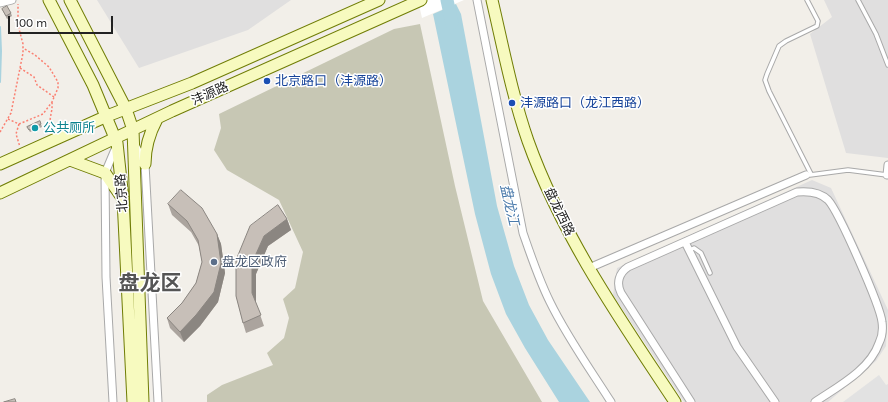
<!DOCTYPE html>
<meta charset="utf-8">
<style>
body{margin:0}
#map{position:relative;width:888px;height:402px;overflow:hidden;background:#f2efe9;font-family:Karla,sans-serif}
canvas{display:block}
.scale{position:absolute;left:8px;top:16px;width:105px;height:18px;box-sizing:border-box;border:2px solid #222;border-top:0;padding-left:5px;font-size:12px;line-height:14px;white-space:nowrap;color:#222;-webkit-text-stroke:3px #fff;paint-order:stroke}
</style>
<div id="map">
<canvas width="888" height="402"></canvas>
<div class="scale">100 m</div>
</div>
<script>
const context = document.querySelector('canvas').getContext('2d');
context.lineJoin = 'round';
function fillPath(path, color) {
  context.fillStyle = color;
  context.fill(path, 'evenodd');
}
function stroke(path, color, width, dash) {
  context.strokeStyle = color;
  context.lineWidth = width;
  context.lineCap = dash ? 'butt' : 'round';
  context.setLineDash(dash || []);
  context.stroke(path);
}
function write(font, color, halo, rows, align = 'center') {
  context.font = font + ' Karla,"Noto Sans SC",sans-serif';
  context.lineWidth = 3;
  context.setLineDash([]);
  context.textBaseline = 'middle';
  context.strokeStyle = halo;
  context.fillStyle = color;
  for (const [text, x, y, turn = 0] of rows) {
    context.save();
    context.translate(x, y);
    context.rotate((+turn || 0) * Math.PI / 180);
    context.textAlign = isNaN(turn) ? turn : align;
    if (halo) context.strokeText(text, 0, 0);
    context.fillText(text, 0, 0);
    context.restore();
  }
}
fillPath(new Path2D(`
 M97,0h194l-43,30 -109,38z
 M824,0h64v158l-42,-5 -36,-119 22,-17z
 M812,180l19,8 57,122 -2,36 -10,15 -48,41h-144l-71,-107 4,-27z`), '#e0dfdf');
fillPath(new Path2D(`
 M420,24l35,162 28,115 59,101h-335v-7l15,-10 51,-20 -6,-12 17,-15 5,-20 -6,-19 12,-11 8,-36 -24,-52 -52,-30 -13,-20 7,-22 -2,-14 175,-85z`), '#c7c7b4');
fillPath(new Path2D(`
 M879,375l7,10 2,-1v18h-45z`), '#e2e2e2');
fillPath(new Path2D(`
 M456,4l5,10 36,192 17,60 15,39 19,35 42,62h-31l-34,-54 -19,-34 -15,-40 -16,-60 -42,-200z`), '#aad3df');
fillPath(new Path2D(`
 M418,0h46l-42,18z`), '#fff');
stroke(new Path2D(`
 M0,27l1,24 -1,31`), '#aad3df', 2);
stroke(new Path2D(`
 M447,0l5,23`), '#aad3df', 13);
const lane = new Path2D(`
 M807,0l11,21 -1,5 -31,15 -7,5 -12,28 -2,6 4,11 42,83
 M858,0l18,34 12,31
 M810,175l38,-5 39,5
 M689,250l5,-2 7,5 9,20`);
const street = new Path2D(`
 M477,0l46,233c8,23 16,47 27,69 17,35 40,67 61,100
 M0,3l12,-3
 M135,145l10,19 13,238
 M887,175l1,-10
 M685,242l52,105 38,55
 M589,268l217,-93
 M113,402l-7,-125 -1,-104 11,-26
 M691,402l-70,-109c-5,-10 -2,-20 7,-26l169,-75c11,-1 23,0 31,8 11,12 52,105 54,122 1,7 0,15 -3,21 -9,27 -42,44 -64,59`);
const secondary = new Path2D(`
 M49,0l44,85 24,58 6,56 10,203
 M70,0l56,109 7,21 10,272
 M492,0c11,47 20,95 36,141 34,95 92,178 147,261
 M70,160l35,13 18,26
 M0,164l107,-48 85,-33 187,-83
 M145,164c0,-17 4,-30 12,-45
 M0,193l172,-82 249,-111`);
stroke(lane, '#a9a9a9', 5.5);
stroke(street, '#a9a9a9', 9);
stroke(secondary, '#707d05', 13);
stroke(new Path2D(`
 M20,68l14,9 3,8 17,12
 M52,102c1,12 -5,18 0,30
 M8,119l11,5 24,-10 9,-12 6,-14v-6l-9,-15 -14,-12 -12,-7
 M19,124l-3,10 4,13
 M0,132l11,-19 12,-60v-9l-5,-19v-21`), '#fa8072', 1.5, [2, 2]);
stroke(lane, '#fff', 3.5);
stroke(street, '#fff', 7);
stroke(secondary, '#f7fabf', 11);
fillPath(new Path2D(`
 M2,9l9,4 1,3 -5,3z
 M40,121l2,6 -12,5 -3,-5z
 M168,204l49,30 4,10 4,29 -7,29 -18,24 -16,16 -14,-14 -3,-10 15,-15 14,-20 6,-21 -3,-16 -8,-14 -19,-17z
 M278,205l9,14 4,11 -23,16 -12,28v29l8,23 -18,7 -3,-10 -7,-27z`), '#aba49e');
fillPath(new Path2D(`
 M287,219l4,11 -23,16 -12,28v30l-4,-11v-30l12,-27z
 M217,234l4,10 4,29 -7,29 -18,24 -16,16 -4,-10z`), '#8b8681');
const building = new Path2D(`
 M7,6l4,7 -5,3 -4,-7z
 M40,121l1,3 -12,6 -2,-3z
 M181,190l21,18 15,26 4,29 -7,29 -18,23 -16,17 -13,-14 15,-15 14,-20 6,-21 -4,-22 -11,-19 -19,-17z
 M278,205l9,14 -23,17 -12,27v30l9,22 -18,8 -7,-27v-36l14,-34z
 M15,399l1,3h-12z`);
fillPath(building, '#c7bfb8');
stroke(building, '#8b8681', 1);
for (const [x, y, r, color] of [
 [267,81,4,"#1a4fb4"],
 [512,103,4,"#1a4fb4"],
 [35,128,4,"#0f9aa8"],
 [214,262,4,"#5c6f8a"]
]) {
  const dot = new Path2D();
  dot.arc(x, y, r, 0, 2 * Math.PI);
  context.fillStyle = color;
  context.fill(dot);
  stroke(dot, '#fff', 1.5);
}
write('13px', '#164399', '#fff', [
 ["北京路口（沣源路）",275,81],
 ["沣源路口（龙江西路）",520,103]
], 'left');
write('13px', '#222', '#fff', [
 ["沣源路",210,94,-24],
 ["北京路",122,193,-94],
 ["盘龙西路",559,212,64]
]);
write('13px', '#0d838f', '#fff', [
 ["公共厕所",43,128]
], 'left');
write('13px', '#4e5e75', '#fff', [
 ["盘龙区政府",222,262]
], 'left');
write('italic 14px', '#4a7aab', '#fff', [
 ["盘龙江",509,205,77]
]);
write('bold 21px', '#555', '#fff', [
 ["盘龙区",150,284]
]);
</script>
